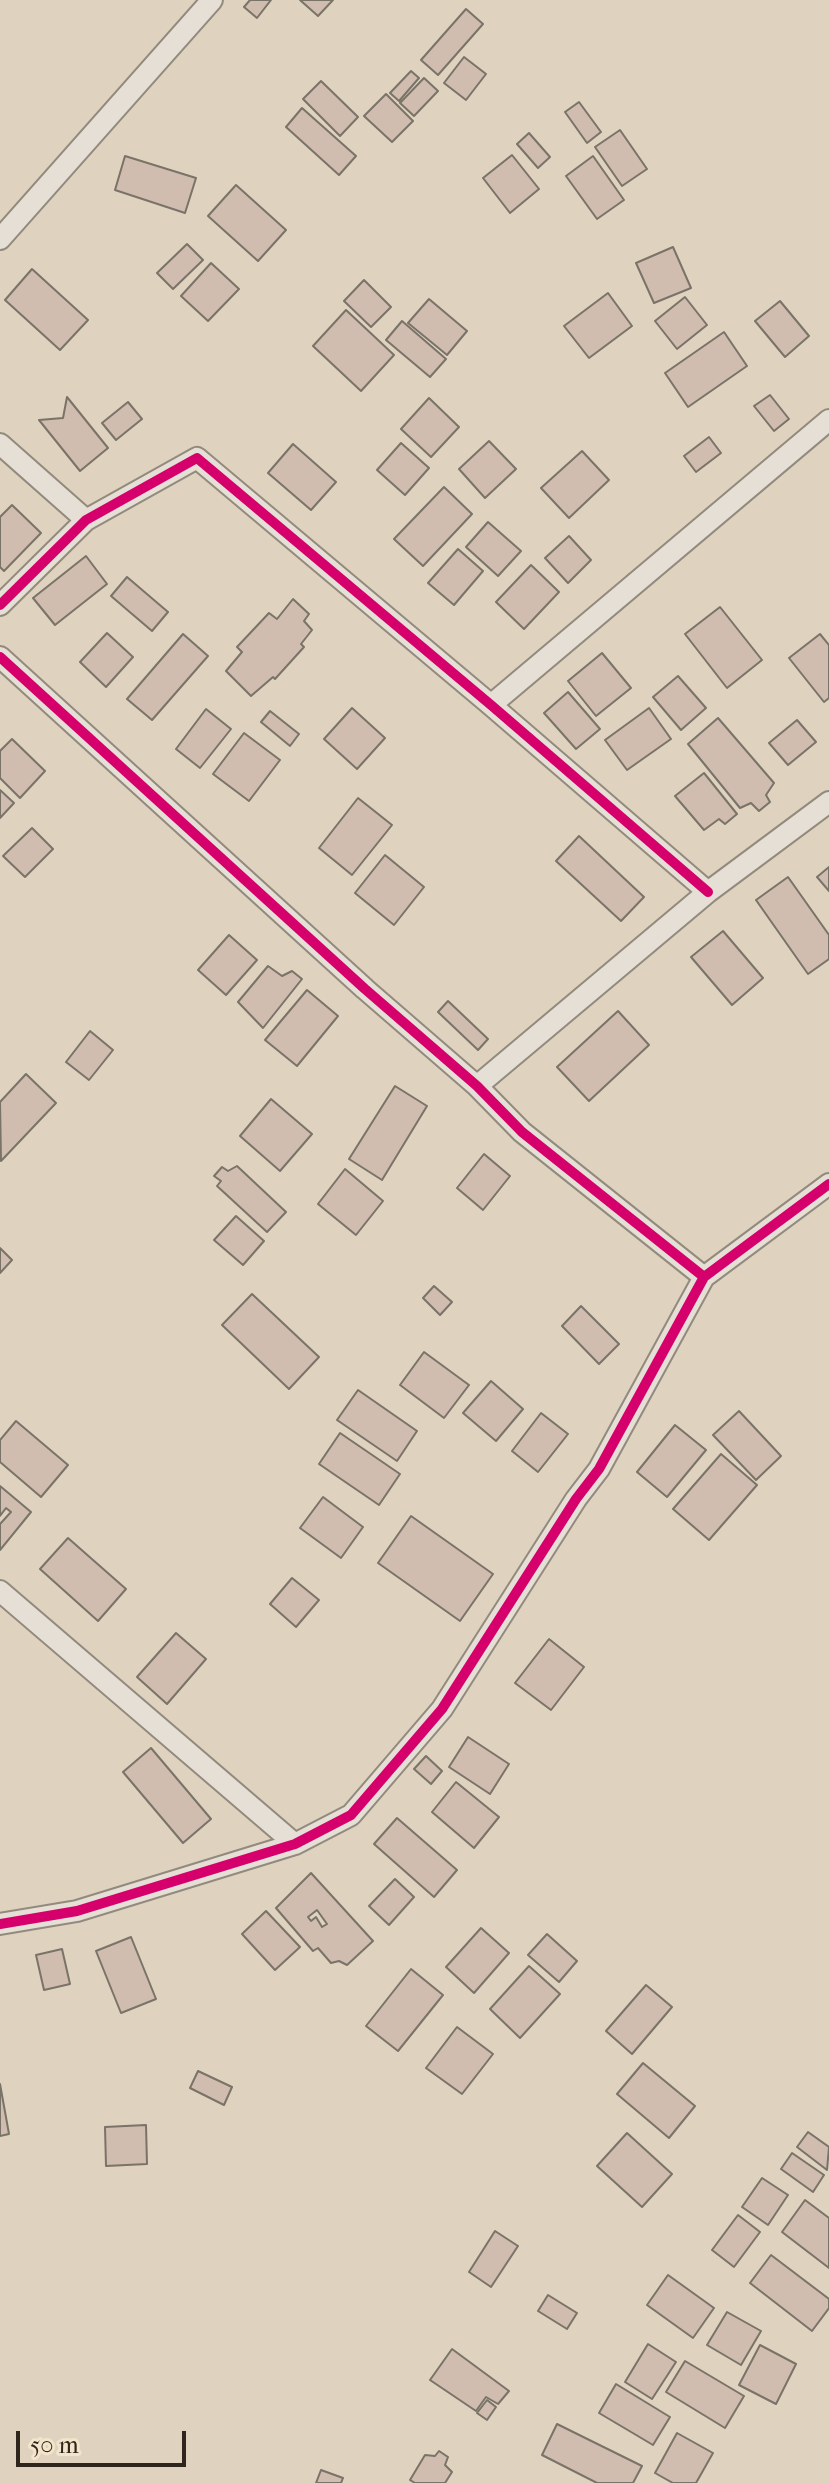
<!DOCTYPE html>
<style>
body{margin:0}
#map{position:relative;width:829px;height:2483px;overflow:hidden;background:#dfd2be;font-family:"IM FELL French Canon",serif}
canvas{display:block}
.scale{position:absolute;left:16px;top:2431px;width:170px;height:36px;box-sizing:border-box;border:4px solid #2e261c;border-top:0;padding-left:10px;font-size:24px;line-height:28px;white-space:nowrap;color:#2e261c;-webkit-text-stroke:6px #f3e4cc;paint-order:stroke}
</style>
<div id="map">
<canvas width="829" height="2483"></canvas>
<div class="scale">50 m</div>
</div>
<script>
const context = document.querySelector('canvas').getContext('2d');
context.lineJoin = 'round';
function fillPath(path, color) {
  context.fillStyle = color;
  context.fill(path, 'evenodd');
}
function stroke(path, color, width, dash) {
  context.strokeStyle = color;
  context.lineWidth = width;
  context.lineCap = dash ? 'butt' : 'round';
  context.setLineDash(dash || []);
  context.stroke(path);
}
const building = new Path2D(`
 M250,0h21l-14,18 -13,-11z
 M300,0h33l-15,16z
 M466,9l17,15 -45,51 -17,-15z
 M464,57l22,17 -20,26 -22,-17z
 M411,71l8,7 -20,23 -9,-8z
 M424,78l14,13 -24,25 -14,-13z
 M321,81l37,36 -18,19 -37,-37z
 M386,94l27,27 -21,21 -28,-26z
 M579,102l22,30 -14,11 -22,-31z
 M302,108l54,48 -17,19 -53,-48z
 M620,130l27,39 -25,17 -27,-39z
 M529,133l21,24 -12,11 -21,-24z
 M512,155l27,34 -29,24 -27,-35z
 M125,156l71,22 -11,35 -70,-23z
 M593,156l31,44 -27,19 -31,-43z
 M236,185l50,45 -28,31 -50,-45z
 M187,244l16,16 -30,29 -16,-16z
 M673,247l18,41 -37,15 -18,-40z
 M211,263l28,26 -31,32 -27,-25z
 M32,269l56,51 -28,30 -55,-50z
 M364,280l27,27 -20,20 -27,-26z
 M608,293l24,33 -43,32 -25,-32z
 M685,297l22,28 -30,24 -22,-28z
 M429,299l38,32 -20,24 -39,-32z
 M780,301l29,35 -24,21 -30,-36z
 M346,310l48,45 -33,36 -48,-45z
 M402,321l44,38 -16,18 -44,-37z
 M724,332l23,34 -59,41 -23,-34z
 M770,395l19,24 -15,12 -20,-25z
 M67,397l41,51 -28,23 -41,-51 24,-2z
 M429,398l30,29 -28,30 -30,-28z
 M128,402l14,17 -26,21 -14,-17z
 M709,437l12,16 -25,19 -12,-16z
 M489,441l27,28 -31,29 -26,-29z
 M401,443l28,25 -24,27 -28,-25z
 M293,444l43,38 -25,28 -43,-37z
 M582,451l27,29 -40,38 -28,-30z
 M444,487l28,27 -49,52 -29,-27z
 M12,505l29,28 -37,38 -4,-4v-50z
 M488,522l33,29 -23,25 -32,-29z
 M569,536l22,24 -23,23 -23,-25z
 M458,549l25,22 -29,34 -26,-22z
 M86,556l21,28 -52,41 -22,-27z
 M531,565l28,27 -35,37 -28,-27z
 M127,577l41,35 -16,19 -41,-35z
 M293,599l16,15 -5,7 8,9 -11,14 3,3 -29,32 -2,-2 -22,19 -25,-25 16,-19 -5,-5 32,-34 8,6z
 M720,607l42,53 -35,28 -42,-54z
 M107,633l26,24 -27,30 -26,-25z
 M183,634l25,22 -56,64 -25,-21z
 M820,634l9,11v53l-5,4 -35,-44z
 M602,653l29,35 -35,28 -28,-35z
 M678,676l28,32 -25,22 -28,-33z
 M568,692l32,37 -24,20 -32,-36z
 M352,708l33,30 -28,31 -33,-30z
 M649,708l22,31 -44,31 -22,-30z
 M206,709l25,20 -31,39 -24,-19z
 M270,711l29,23 -9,12 -29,-24z
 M718,718l56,65 -8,12 4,7 -11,9 -8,-8 -11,5 -52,-64z
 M797,720l19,22 -28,23 -19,-22z
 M244,733l36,27 -31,41 -36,-27z
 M12,739l33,32 -25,27 -20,-20v-27z
 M704,773l33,41 -12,10 -6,-5 -15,11 -29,-34z
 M0,790l14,13 -14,15z
 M358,798l34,27 -40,50 -33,-27z
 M32,828l21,21 -28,28 -22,-21z
 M579,836l65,61 -23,24 -65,-60z
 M385,855l39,32 -30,38 -39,-32z
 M829,867v24l-12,-14z
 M788,877l41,58v24l-21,15 -52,-74z
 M723,931l40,47 -31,27 -41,-48z
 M229,935l28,25 -31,35 -28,-25z
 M268,966l14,10 10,-5 10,8 -39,49 -25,-26z
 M307,990l31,26 -41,50 -32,-26z
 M448,1001l40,38 -10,11 -40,-38z
 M618,1011l31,34 -60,56 -32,-34z
 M90,1031l23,19 -24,30 -23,-18z
 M26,1074l30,29 -55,58 -1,-59z
 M395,1086l32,20 -45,74 -33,-21z
 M271,1099l41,35 -32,37 -40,-35z
 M484,1154l26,22 -27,34 -26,-22z
 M237,1166l49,46 -19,20 -50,-46 4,-5 -7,-5 8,-9 6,4z
 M345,1169l38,32 -27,34 -38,-31z
 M236,1216l28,25 -21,24 -29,-25z
 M0,1248l12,12 -12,13z
 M434,1286l18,16 -12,13 -17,-17z
 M252,1294l67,63 -30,32 -67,-64z
 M581,1306l38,38 -20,20 -37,-38z
 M424,1352l45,33 -25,33 -44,-33z
 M491,1381l32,28 -27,32 -33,-28z
 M358,1390l59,41 -20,30 -60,-41z
 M739,1411l42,45 -25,24 -43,-45z
 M541,1413l27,21 -30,38 -26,-21z
 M16,1421l52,44 -27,32 -41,-35v-22z
 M675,1425l31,25 -39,47 -30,-25z
 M340,1433l60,41 -21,31 -60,-41z
 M721,1454l36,31 -48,55 -36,-31z
 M0,1486l31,26 -31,38v-26l11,-12 -5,-4 -6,8z
 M323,1497l40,30 -22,31 -41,-30z
 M411,1516l82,58 -33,47 -82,-58z
 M68,1538l58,51 -28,32 -58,-52z
 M292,1578l27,22 -23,27 -26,-23z
 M176,1633l30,26 -39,45 -30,-27z
 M549,1639l35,28 -33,43 -36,-27z
 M468,1737l41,27 -19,30 -41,-27z
 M151,1748l60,71 -28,24 -60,-71z
 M426,1756l16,15 -11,13 -17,-15z
 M456,1782l43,35 -25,31 -42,-36z
 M397,1818l60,52 -23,27 -60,-53z
 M311,1873l62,68 -26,24 -8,-4 -8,2 -13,-15 -5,3 -37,-43zM317,1910l10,14 -5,3 -6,-10 -5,4 -3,-4z
 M395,1879l19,18 -25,28 -20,-19z
 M266,1911l34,36 -25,23 -33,-36z
 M481,1928l28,25 -35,40 -28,-26z
 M547,1934l30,27 -18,21 -31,-27z
 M131,1937l25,62 -35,14 -25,-62z
 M62,1949l8,35 -26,6 -8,-35z
 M529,1966l31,28 -40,44 -30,-29z
 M411,1969l32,26 -45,56 -32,-25z
 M646,1985l26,22 -40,47 -26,-23z
 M457,2027l36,27 -31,40 -36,-26z
 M643,2063l52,43 -26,32 -52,-44z
 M198,2071l34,16 -8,18 -34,-17z
 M0,2084l9,50 -9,2z
 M146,2125l1,39 -41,2 -1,-39z
 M808,2132l21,15 -2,23 -30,-23z
 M627,2133l45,41 -30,33 -45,-41z
 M792,2153l32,22 -11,17 -32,-23z
 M762,2178l26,17 -20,30 -26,-18z
 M805,2200l24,18v50l-47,-36z
 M738,2215l22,17 -26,35 -22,-17z
 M495,2231l23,15 -27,41 -22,-15z
 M771,2255l58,44v9l-17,23 -62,-48z
 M668,2275l46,33 -21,30 -46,-33z
 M548,2295l29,18 -10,16 -29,-18z
 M727,2312l34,19 -20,34 -34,-20z
 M648,2344l28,18 -24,37 -27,-17z
 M760,2345l36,19 -20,40 -37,-19z
 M452,2349l57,42 -11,13 -12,-7 -10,14 -46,-31z
 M685,2361l59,35 -19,32 -59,-36z
 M616,2384l54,33 -17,28 -54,-32z
 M487,2400l9,7 -9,13 -10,-7z
 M557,2424l85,42 -9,17h-36l-55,-28z
 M677,2433l36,20 -17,30h-23l-18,-10z
 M439,2451l9,6 -3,8 7,7 -7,11h-30l-5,-3 15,-25 10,1z
 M321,2470l22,8 -2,5h-25z`);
fillPath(building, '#d0bdb0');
stroke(building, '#7a7368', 2);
const minor = new Path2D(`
 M0,239l212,-239
 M0,444l86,76
 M0,605l86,-85 111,-62 294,247 217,187
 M0,657l365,332 112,97 45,46 182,145
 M491,705l338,-285
 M477,1086l231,-194 121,-90
 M0,1591l295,253
 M0,1924l77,-13 218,-67 56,-29 91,-106 134,-210 23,-30 105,-192 125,-93`);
stroke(minor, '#938a7e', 24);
stroke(minor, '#e5dfd5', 20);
stroke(new Path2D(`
 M0,605l86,-85 111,-62 294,247 217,187
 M0,657l365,332 112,97 45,46 182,145
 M0,1924l77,-13 218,-67 56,-29 91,-106 134,-210 23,-30 105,-192 125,-93`), '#d6006c', 10);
</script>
